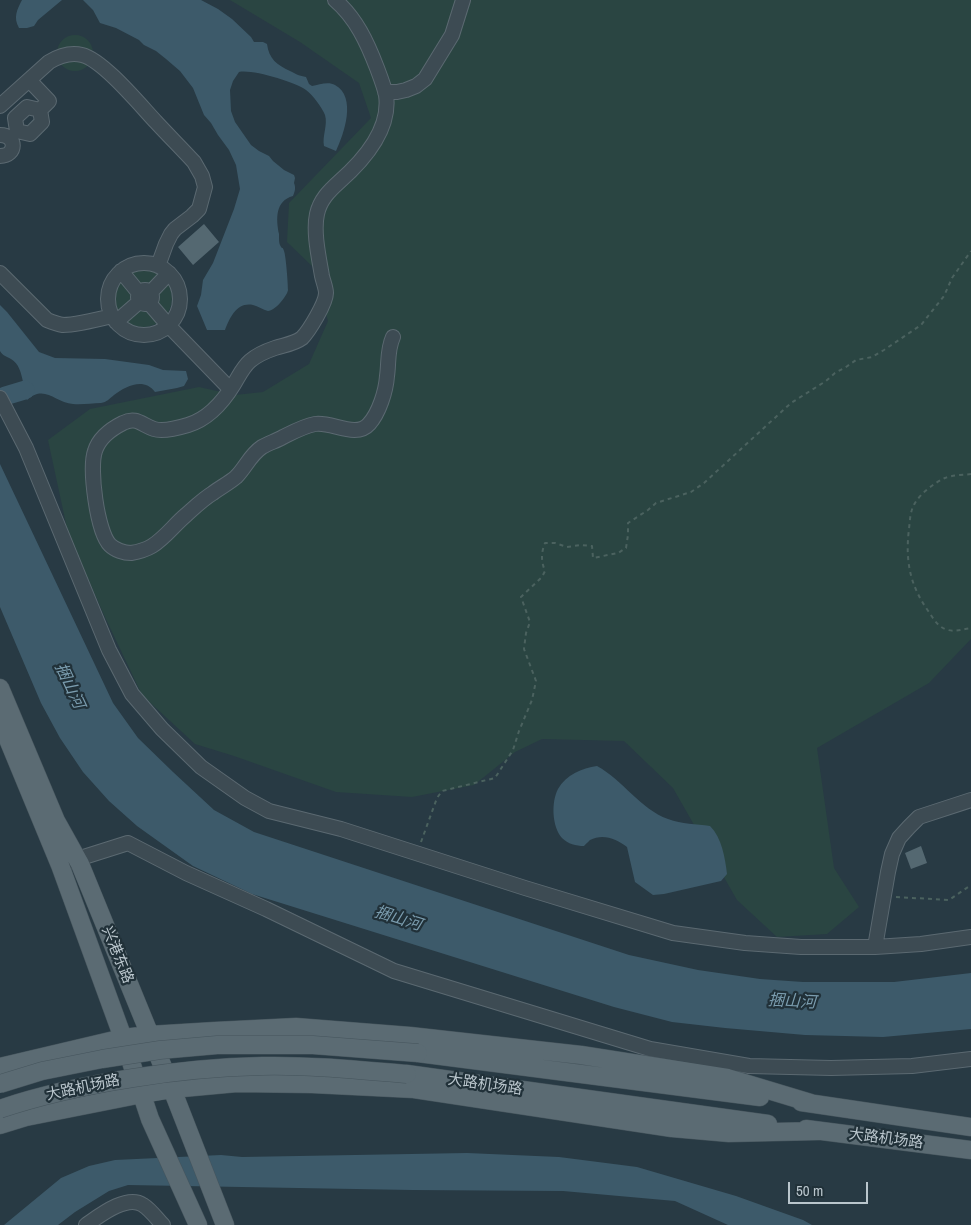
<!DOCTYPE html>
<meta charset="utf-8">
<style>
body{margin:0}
#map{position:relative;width:971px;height:1225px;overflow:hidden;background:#283a44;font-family:"Archivo Narrow",sans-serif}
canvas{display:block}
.scale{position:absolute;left:788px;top:1182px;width:80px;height:22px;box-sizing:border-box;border:2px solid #bac6cd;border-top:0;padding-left:6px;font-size:15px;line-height:18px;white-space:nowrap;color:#bac6cd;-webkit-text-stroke:4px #213139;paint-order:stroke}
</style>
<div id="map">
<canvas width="971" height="1225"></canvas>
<div class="scale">50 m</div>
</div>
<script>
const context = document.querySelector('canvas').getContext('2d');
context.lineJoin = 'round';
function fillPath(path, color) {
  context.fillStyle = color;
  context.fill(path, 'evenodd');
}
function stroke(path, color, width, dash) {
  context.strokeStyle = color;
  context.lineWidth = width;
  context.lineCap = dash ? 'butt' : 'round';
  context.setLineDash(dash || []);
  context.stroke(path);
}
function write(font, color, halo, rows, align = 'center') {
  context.font = font + ' "Archivo Narrow","Noto Sans SC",sans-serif';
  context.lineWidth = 4.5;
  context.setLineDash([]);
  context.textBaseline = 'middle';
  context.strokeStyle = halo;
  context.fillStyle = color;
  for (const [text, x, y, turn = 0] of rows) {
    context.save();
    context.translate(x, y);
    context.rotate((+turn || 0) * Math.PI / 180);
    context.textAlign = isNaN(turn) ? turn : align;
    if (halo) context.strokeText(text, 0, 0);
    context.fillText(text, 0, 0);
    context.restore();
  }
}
fillPath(new Path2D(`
 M230,0h741v639l-42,44 -112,65 17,120 25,39 -32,27 -50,3 -40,-37 -64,-112 -49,-47 -82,-2 -27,13 -41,33 -62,12 -76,-5 -102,-36 -39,-12 -53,-49 -38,-80 -36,-82 -20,-93 42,-31 109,-22 36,8 28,-3 46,-28 19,-43 -15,-54 -26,-25 2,-39 82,-85 -12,-35 -59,-41z
 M57 53a18 18 0 1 1 36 0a18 18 0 1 1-36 0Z
 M114 298a29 29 0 1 1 58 0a29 29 0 1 1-58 0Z`), '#2a4542');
fillPath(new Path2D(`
 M22,0h40l-24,20 -4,6 -7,2h-8c-6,-11 -2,-18 3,-28z
 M83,0h118l17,9 14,10 19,18 3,5h9l4,2c2,15 10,21 23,27 3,1 5,3 8,4 2,1 5,1 8,2l3,7 3,2c7,-1 16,-5 23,-1 22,12 9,49 1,66l-12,-5c-2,-10 4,-21 1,-31 -3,-7 -12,-20 -19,-25 -11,-8 -54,-21 -67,-18l-6,9 -3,9 1,21 4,11 16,23 8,6 10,5 4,5 11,9 10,5 1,3 -1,5c2,5 1,8 -1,13 -18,5 -17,23 -14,38 0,4 0,9 1,11 3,6 2,0 4,6 2,5 4,33 4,39 -1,6 -13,21 -20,21 -5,-1 -10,-5 -15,-6 -16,-3 -23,12 -28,25h-18l-10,-24 4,-11 2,-15 10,-17 21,-54 6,-20 -4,-24 -7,-15 -11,-15 -7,-12 -7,-8 -11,-27 -13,-17 -14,-12 -10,-8 -12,-6 -5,-5 -23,-12 -16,-5 -7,-13z
 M0,305l7,7 32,40 16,6 50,1 44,6 14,5 23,1 2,8 -4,7 -7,2 -22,4c-11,-15 -29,-6 -41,3 -5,4 -7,7 -13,8 -9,0 -19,2 -28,1 -18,-1 -28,-20 -46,-4l-8,-14 4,-4c-2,-10 -4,-18 -12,-23 -5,-3 -8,-3 -11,-8z
 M0,464l113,239 25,35 35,34 41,38 40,22 375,123 69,15 62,9 43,3h91l77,-9v56l-88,8 -78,-2 -80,-7 -53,-6 -58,-15 -362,-113 -59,-28 -56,-40 -28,-25 -26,-29 -23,-34 -19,-35 -41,-96z
 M597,766c26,14 43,43 71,53 14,5 28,5 42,7 12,12 15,32 17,48l-6,7 -57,13 -11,1 -18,-13 -8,-35c-10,-8 -24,-14 -37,-7 0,0 -6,6 -6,6 -8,0 -16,-2 -22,-8 -10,-11 -11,-36 -4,-49 8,-14 24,-21 39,-23z
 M467,1153l92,4 78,10 99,29 67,24 9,5h-84l-53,-24 -112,-10 -151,-1 -284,-5 -19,6 -34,21 -17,13h-54l57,-47 28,-12 26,-6 106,-5 21,2z`), '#3d5a6a');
stroke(new Path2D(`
 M5,396l20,-6`), '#3d5a6a', 19);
fillPath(new Path2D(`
 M204,224l15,18 -26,23 -15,-18z
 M921,846l6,17 -16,6 -6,-16z`), '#546871');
const minor = new Path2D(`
 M335,0c21,18 32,42 42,68 3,8 7,18 9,27 5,34 -23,66 -47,87 -10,9 -19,18 -22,32 -4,18 2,44 5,62 1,5 4,12 4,17 0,10 -17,38 -24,45 -8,6 -18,7 -27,10 -9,3 -18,7 -25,13 -7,6 -11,15 -16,23 -11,18 -26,35 -46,41 -10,3 -25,7 -34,4 -12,-4 -18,-13 -31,-6 -12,6 -24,15 -28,28 -6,17 2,81 15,94 5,5 14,8 21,8 6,-1 16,-4 21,-7 13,-8 23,-22 34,-31 9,-8 17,-16 27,-22 8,-6 16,-10 23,-16 10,-10 14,-22 26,-30 7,-4 14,-6 21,-10 10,-5 21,-11 32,-13 16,-3 41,15 54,0 10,-11 17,-33 18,-48 2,-13 0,-26 6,-39
 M29,80l20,21 -9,9
 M385,92h12l9,-2 10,-4 9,-7 27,-44 11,-35
 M0,106l49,-44c10,-6 21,-10 33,-7 21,5 58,50 74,67 13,14 26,27 38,40l8,14 3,11 -6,22 -7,7 -17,13 -4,5 -5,10 -8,22
 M27,107l13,3 2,12 -12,12 -13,-3 -2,-13z
 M0,135c17,0 17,21 0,21
 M108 299a36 36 0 1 1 72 0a36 36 0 1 1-72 0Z
 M121,271l18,22
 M0,273l47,47c5,2 10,4 16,5 12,0 37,-6 49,-9
 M138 297a7 7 0 1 1 14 0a7 7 0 1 1-14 0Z
 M150,293l19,-20
 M149,303l19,22 62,64
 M116,322l23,-20
 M0,398l26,50 83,202 23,44 30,35 39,38 44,31 24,13 72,18 184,59 148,45 72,10 56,4h74l46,-3 50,-7
 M68,862l60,-19 58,30 80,36 128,62 256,78 99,17 82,2 81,-2 59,-7
 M875,947l13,-75 4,-18 7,-16 10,-11 10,-10 52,-17
 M86,1225c13,-9 41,-31 57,-20 8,5 14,14 20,20`);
const major = new Path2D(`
 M0,688l56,133 24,43 92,225 53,136
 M0,720l60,145 63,173 27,81 48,106
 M418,1053l342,44
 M0,1067l123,-29 26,-3 66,-4 81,-4 114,9 171,19 147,23 83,25
 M407,1074l361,50
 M801,1102l170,25
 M0,1125l26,-8 116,-23 30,-5 65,-6 75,1 102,5 258,39 57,5 89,-2
 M806,1129l165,21`);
stroke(minor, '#5b6971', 16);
stroke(major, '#46555d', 19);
stroke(new Path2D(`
 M971,474c-8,1 -19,1 -26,4 -11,5 -24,15 -30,25 -5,8 -5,17 -6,26 -4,32 1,57 20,83 5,8 10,16 19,18 8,2 15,-1 23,-2
 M421,842l16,-44 5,-7 53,-13 18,-28 6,-19 13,-31 4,-19 -12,-32 2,-16 4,-11 -9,-25 21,-20 3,-6c-4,-10 -4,-18 0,-28h10l12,4 14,-2 11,1 1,12 25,-5 8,-5 2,-13v-12l20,-13 8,-7 35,-11 13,-9 87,-80 35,-22 9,-8 11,-6 10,-7 16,-3 12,-7 37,-25 23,-29 8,-18 19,-27
 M896,897l53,3 22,-15`), '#4b625f', 2, [4, 4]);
stroke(minor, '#3d4b53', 14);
stroke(major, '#5b6b73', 18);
const majorBridge = new Path2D(`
 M0,1084l42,-13 60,-12 58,-9 57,-5h96l105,8
 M0,1109c44,-15 88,-24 133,-31 43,-7 86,-11 129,-12 49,-1 97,4 145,8`);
stroke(majorBridge, '#46555d', 19, []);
stroke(majorBridge, '#5b6b73', 18);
write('15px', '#bac6cd', '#213139', [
 ["兴港东路",117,955,68],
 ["大路机场路",485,1085,8],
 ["大路机场路",83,1088,-12],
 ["大路机场路",886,1139,7]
]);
write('italic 16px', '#7b9daf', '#213139', [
 ["捆山河",69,686,65],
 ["捆山河",398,919,17],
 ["捆山河",792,1002,3]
]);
</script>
